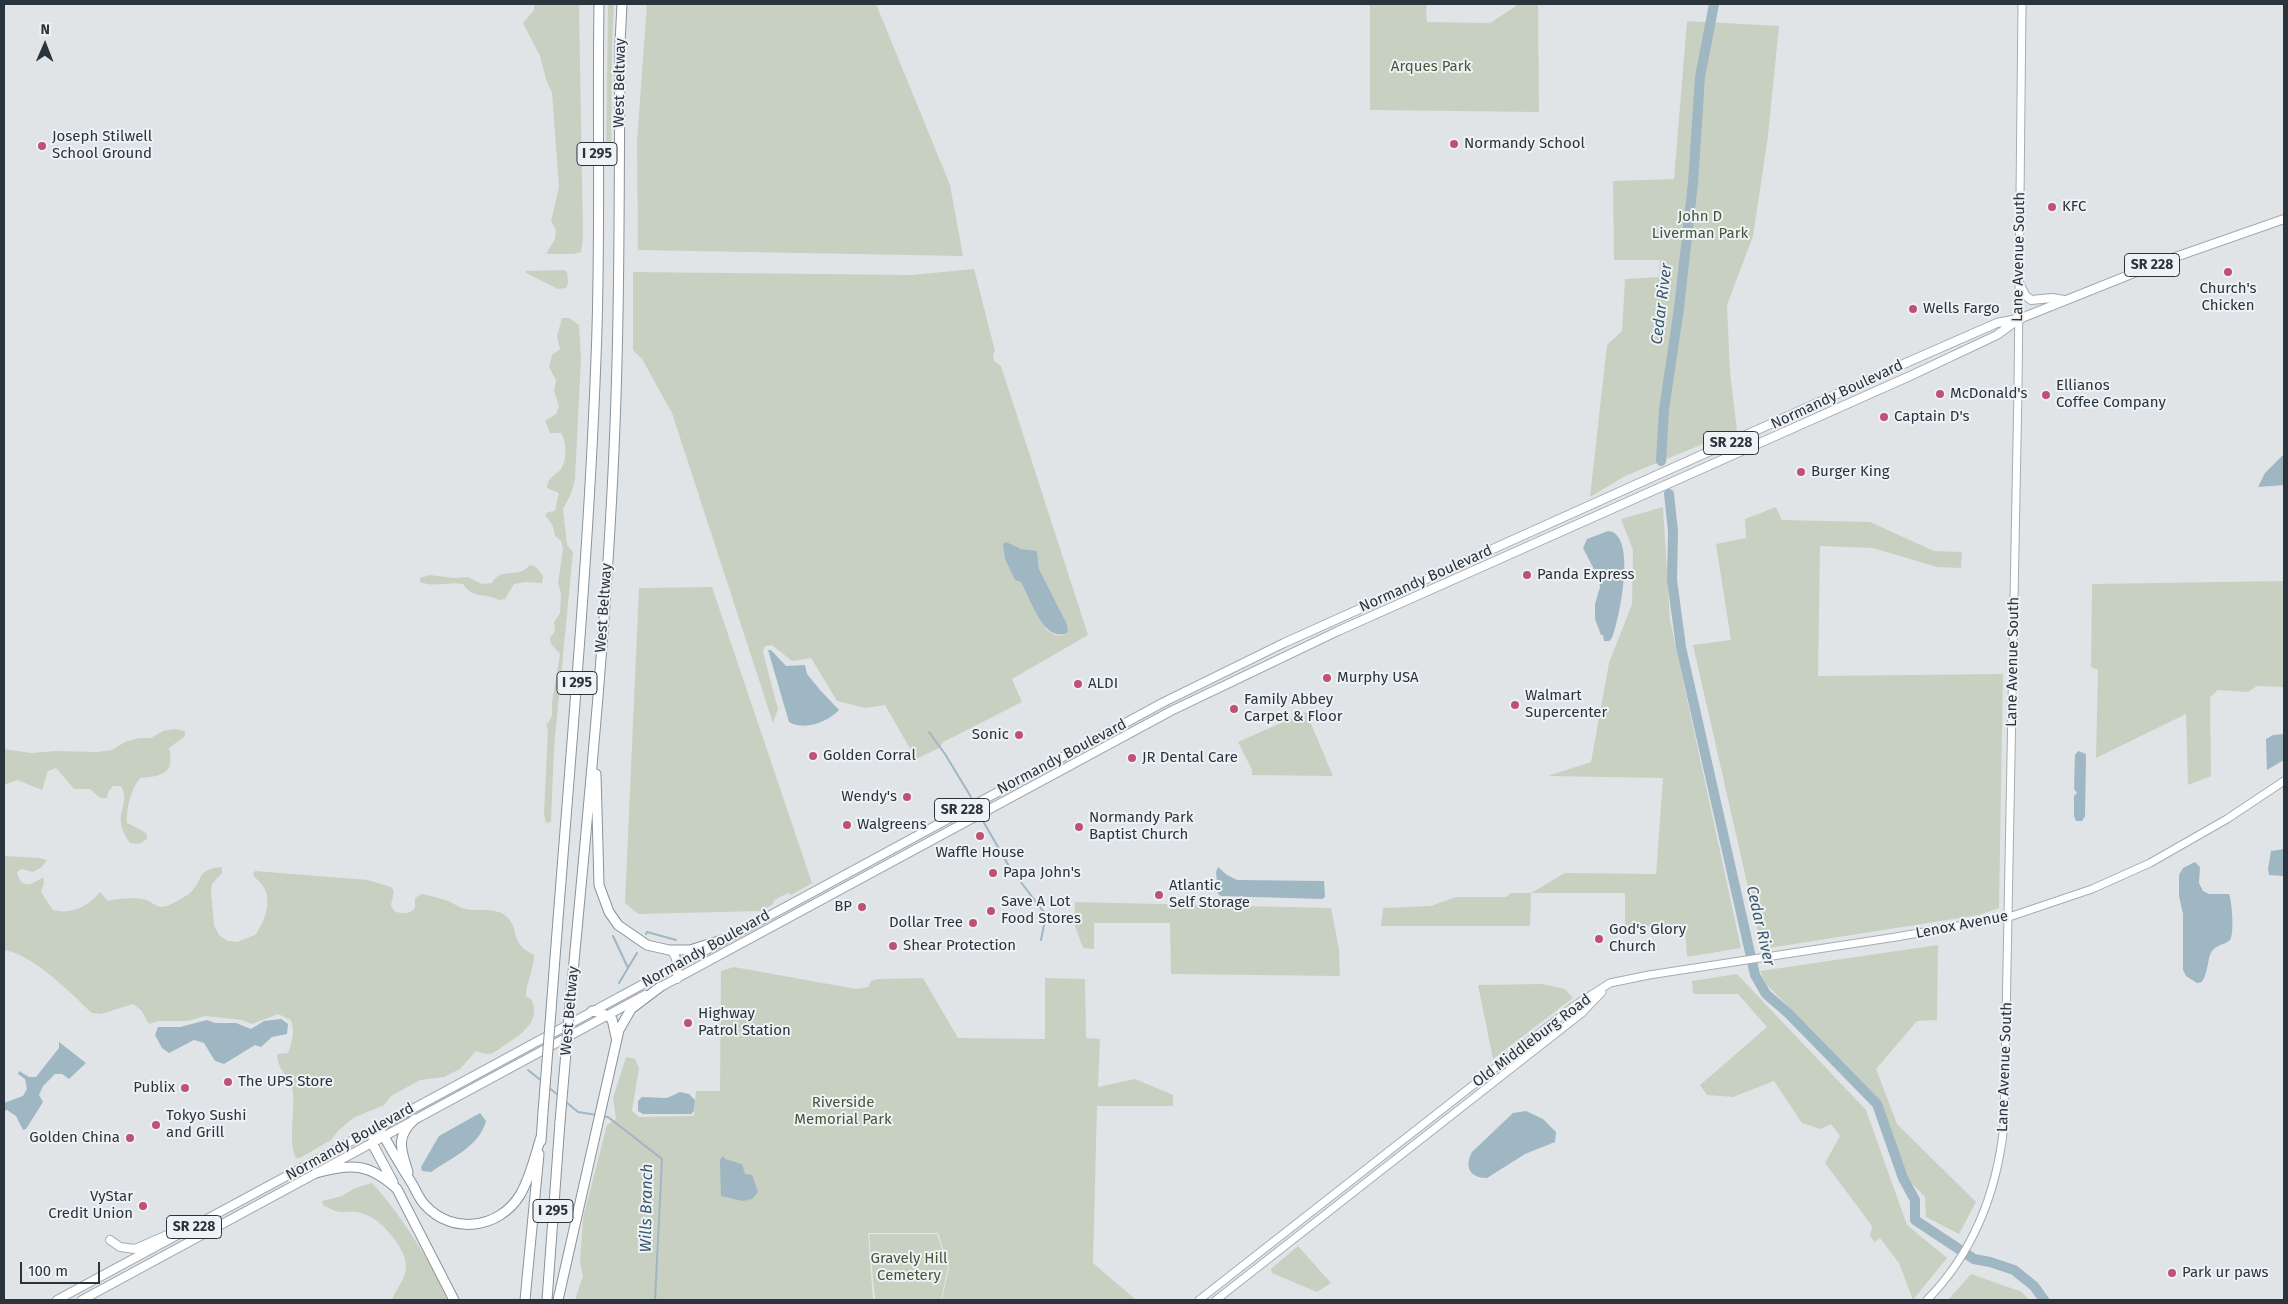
<!DOCTYPE html>
<style>
body{margin:0}
#map{position:relative;width:2288px;height:1304px;overflow:hidden;background:#e0e4e7;font-family:"Fira Sans",sans-serif}
canvas{display:block}
.frame{position:absolute;inset:0;border:5px solid #2a343d;pointer-events:none}
.north{position:absolute;left:20px;top:20px;width:50px;height:50px;-webkit-text-stroke:4px #eff2f5;paint-order:stroke;rotate:1deg;font-size:14px;font-weight:700;line-height:20px;text-align:center;color:#2a343d}
.north::after{content:'';display:block;margin:auto;width:18px;height:22px;background:#2a343d;clip-path:polygon(50% 0,100% 100%,50% 72%,0 100%)}
.scale{position:absolute;left:20px;top:1262px;width:80px;height:22px;box-sizing:border-box;border:2px solid #2a343d;border-top:0;padding-left:6px;font-size:15px;line-height:18px;white-space:nowrap;color:#2a343d;-webkit-text-stroke:4px #eff2f5;paint-order:stroke}
</style>
<div id="map">
<canvas width="2288" height="1304"></canvas>
<div class="frame"></div>
<div class="north">N</div>
<div class="scale">100 m</div>
</div>
<script>
const context = document.querySelector('canvas').getContext('2d');
context.lineJoin = 'round';
function fillPath(path, color) {
  context.fillStyle = color;
  context.fill(path, 'evenodd');
}
function stroke(path, color, width, dash) {
  context.strokeStyle = color;
  context.lineWidth = width;
  context.lineCap = dash ? 'butt' : 'round';
  context.setLineDash(dash || []);
  context.stroke(path);
}
function write(font, color, halo, rows, align = 'center') {
  context.font = font + ' "Fira Sans",sans-serif';
  context.lineWidth = 4;
  context.setLineDash([]);
  context.textBaseline = 'middle';
  context.strokeStyle = halo;
  context.fillStyle = color;
  for (const [text, x, y, turn = 0] of rows) {
    context.save();
    context.translate(x, y);
    context.rotate((+turn || 0) * Math.PI / 180);
    context.textAlign = isNaN(turn) ? turn : align;
    if (halo) context.strokeText(text, 0, 0);
    context.fillText(text, 0, 0);
    context.restore();
  }
}
fillPath(new Path2D(`
 M534,4h45l4,234 -2,14 -8,2h-27l9,-15 1,-9 -5,-9 8,-34 -7,-94 -6,-14 -6,-23 -17,-33 11,-13z
 M608,4h6l-2,42 -1,120h-5z
 M647,4h229l74,181 13,71 -325,-6 -1,-109z
 M1370,4h56l1,18 63,1 29,-19h19l1,108 -169,-2z
 M1687,21l92,5 -11,110 -15,100 -26,69 3,67 7,58 -112,46 -35,21 17,-152 15,-14 3,-52 34,-2 1,-17h-46l-1,-79 61,-2z
 M974,269l21,82 -2,3 1,7 7,5 87,269 -76,44 10,23 -79,40 -4,6 -23,11 -31,-54 -19,3 -29,-7 -26,-43 -19,3 -20,-16 -7,1 -2,6 15,57 -5,14 -101,-310 -30,-54 -9,-9v-78l278,3zM1006,543l15,6 16,3 2,17 28,55 1,8 -7,4 -6,-1 -8,-5 -26,-49z
 M564,270l3,2 1,11 -2,5 -8,1 -32,-16v-2z
 M562,318h7l10,7 2,34 -6,120 -4,15 -8,15 4,36 6,7 -19,196 -3,74 -5,1 -2,-9 4,-83 -2,-7 3,-2 3,-7v-13l8,-48 -9,-10 -1,-6 5,-7 -1,-9 6,-9 1,-20 -3,-10 5,-34 -2,-8 -6,-5 -2,-10 -8,-11 3,-3 7,-1 4,-18 -12,-5c0,-10 8,-12 14,-19 6,-9 6,-27 0,-36h-11l-5,-12 11,-7 3,-8 -5,-15 2,-11 -7,-13 3,-12 8,-6 -3,-13z
 M1663,507l7,113 71,328 -54,9 -2,-30 -60,-1v-33h-94l-1,33h-149l2,-18 48,-2 25,-9h50l5,-4h20l34,-20 91,1 7,-96 -115,-2 43,-14 18,-99 23,-59 1,-54 -12,-31z
 M1776,507l6,13 88,2 64,29 28,1 -1,16 -24,-1 -64,-19 -53,-2 -2,130 185,-2 -4,234 -20,7 -217,34 -69,-304 38,-5 -15,-96 30,-6 -1,-19z
 M530,565l6,2 7,9 -1,7 -17,-1 -11,2 -9,15 -6,1c-14,-8 -25,0 -36,-16 -15,-3 -28,4 -43,-2v-4l9,-3 25,3 14,-1 14,7 10,-1c9,-17 25,-3 38,-18z
 M2284,581v106l-27,-1 -9,6 -30,-2 -8,7 1,79 -23,9 -2,-71 -90,44 2,-88 -7,-3 1,-83z
 M712,587l100,296 -21,12 -3,-2 -14,7 -1,4 -12,7 -123,3 -13,-11 14,-315z
 M1306,712l27,64 -81,-1v-5l-14,-28z
 M175,729l10,2v5l-16,12c6,26 -7,28 -29,30 -9,11 -14,31 -13,45l16,8 4,4v4l-8,5 -9,-1c-21,-29 2,-36 -9,-57h-8l-5,6 -1,6h-7l-10,-9h-16l-18,-21 -8,3 -6,19 -25,-10 -13,5v-36l27,4 24,-2 42,1 15,-2 13,-8 14,-4h12l12,-7z
 M4,856l35,2 8,2 -5,7 -9,5 -11,-3 -5,3c4,18 15,13 26,5l1,6 -3,9 12,18c18,5 36,-4 47,-18l8,9c7,-3 31,-4 38,-1 9,3 10,9 21,6 7,-3 18,-9 24,-14 13,-13 5,-23 31,-25v6l-10,11 -1,9 3,32 5,10 9,6 9,1 18,-7c9,-12 18,-34 8,-49 -3,-5 -8,-7 -10,-12l2,-3 113,9 23,7 3,4 -3,14 3,6c8,3 15,4 21,-3v-10l7,-4c8,2 18,4 26,7 6,2 11,7 17,8 13,3 26,-2 38,5 19,12 4,28 31,41 0,15 -8,27 -8,41l5,3c11,21 -9,35 -26,46 -4,2 -9,7 -13,8 -6,2 -11,0 -16,-2l-16,18 -16,8 -24,3 -29,16 -7,9 -31,13 -14,12 -8,10 -31,18h-4c-8,-15 -1,-47 -3,-66 -1,-16 -16,-20 -16,-38l11,-1c4,-11 7,-21 3,-33l-13,-6 -26,10 -10,-4 -37,-4 -17,5h-30l-9,3 -8,-14 -8,-6 -32,10 -9,-1c-23,-21 -58,-58 -88,-63z
 M1075,902l256,6 8,41 1,27 -169,-2 -1,-51h-76v26l-11,-1 -9,-25z
 M1938,945l-1,75 -20,1 -41,48 21,55 79,78 -17,32 -33,-17 -1,-20 -17,-18 -28,-79 -114,-116 -6,-13z
 M734,967l122,22 12,-2 3,-6 7,-2 45,-1 35,60 87,1v-61l40,1 1,59 14,1 -2,48 37,-8 38,16v11h-76l-4,157 43,37h-194l7,-33 -11,-34h-70l5,67h-298l8,-24 -3,-15 3,-43 24,-93 9,-6 -3,-21 13,-41 9,2 4,9 -7,43 7,6 55,-1 2,-25h24l1,-120z
 M1737,974l129,136 41,115 40,33 -34,42 -14,-37 -19,-25 -5,4 -5,-6 2,-10 -47,-63 15,-27 -9,-12 -11,5 -18,-6 -28,-42 -41,16 -26,-2 -7,-10 67,-58 -29,-33h-45l-1,-13z
 M1543,984l22,5 8,9 -80,61 -15,-74z
 M372,1183c26,28 61,81 75,117h-55c4,-11 15,-23 14,-35 -1,-18 -25,-46 -42,-51 -8,-3 -15,-2 -23,-2 -6,0 -12,-4 -18,-7l-1,-4 20,-5 13,-8z
 M869,1234h68l11,33 -7,33h-66z
 M1298,1246l33,37 -14,9 -45,-19 -1,-4z
 M1971,1274l51,18 7,8h-81z`), '#c8d0c2');
fillPath(new Path2D(`
 M2284,454v31l-26,2 7,-14z
 M1608,531c30,2 11,90 4,107l-3,3h-5l-1,-6h-2l-6,-16v-15l5,-17 -2,-10 -15,-29 4,-9z
 M1006,542l15,7 16,2 2,18 28,55 1,8c-23,14 -38,-34 -47,-50l-6,-2 -10,-21 -2,-15z
 M768,650h3l15,16 19,-1 2,9 13,16 19,20c-11,12 -35,21 -50,12z
 M2284,734v26l-17,10 -1,-31 7,-4z
 M2078,751l8,3 -1,62 -3,5h-6l-2,-5v-20l3,-3 -3,-4 1,-34z
 M2284,849v27l-15,-1 -1,-6 3,-18z
 M2195,862l5,5 -1,16 4,8 6,3h20c3,7 6,43 0,47 -6,4 -12,4 -17,10 -5,7 -3,19 -10,31l-5,1 -11,-7 -3,-6v-56l-4,-18v-21l4,-7z
 M1218,867l9,8 10,5 87,1 1,16 -3,2 -101,-3 -3,-2 -2,-22z
 M281,1019l7,5 -1,10 -15,3 -11,10 -6,-2 -31,19 -9,-3 -11,-18 -10,-3 -25,13 -7,-5 -7,-13 3,-8h22l27,-7 8,3h21l15,6 13,-8z
 M59,1042l27,21 -17,16 -7,-5h-7l-12,12 -4,9 4,7 -17,27 -3,1 -7,-14 -9,-6 -3,1v-8l19,-7 4,-7 -2,-10 -7,-5 1,-3 10,6h7l23,-29z
 M680,1092l9,2 6,6 -1,11 -3,3h-48l-5,-3v-10l4,-4 25,1z
 M1526,1111l17,8 13,13 -1,10 -30,12 -38,24c-17,0 -23,-11 -15,-26l41,-39z
 M480,1113l6,8c-7,26 -35,37 -55,51l-9,-1 -1,-4 18,-31z
 M723,1156l2,3 17,5 3,10 7,1 6,17 -6,7 -9,2 -22,-5 -1,-36z`), '#9fb6c3');
stroke(new Path2D(`
 M929,732l16,22 26,43
 M983,821l27,47 36,47 -5,25
 M646,934l1,-2 29,8
 M613,936l15,32
 M619,983l18,-30
 M528,1070l15,12
 M548,1087l10,8
 M566,1102l12,10 19,3
 M602,1116l6,1 54,42 -7,141`), '#9fb6c3', 2);
stroke(new Path2D(`
 M1661,461l3,-51 15,-102 14,-125 7,-106 14,-73
 M1669,494l4,37 -1,49 9,67 74,328 11,19 22,19 89,91 26,74 12,22v20l59,39 16,3 24,8 20,16 10,14`), '#9fb6c3', 10);
const secondary = new Path2D(`
 M1199,1300l375,-294 36,-23 39,-8 247,-38 113,-20 83,-28 58,-26 77,-44 57,-38
 M1216,1300l366,-287 20,-21
 M1927,1300c47,-48 70,-108 77,-175l14,-736 4,-385`);
const primary = new Path2D(`
 M2019,283l6,12 6,5 21,-2 12,2
 M671,950c8,10 7,17 6,29
 M655,990l516,-279 167,-80 572,-255 87,-41 22,-16 145,-58 120,-42
 M383,1125l781,-423 120,-59 624,-281 89,-39 20,-4
 M110,1240l10,7 15,2 62,-27
 M57,1300l313,-169
 M82,1300l563,-305`);
const highway = new Path2D(`
 M596,774l3,111 10,27 9,13 29,20 22,5h21l32,-10
 M570,1005c17,-185 36,-370 44,-555 6,-136 5,-271 6,-407l2,-39
 M551,1011c16,-218 37,-435 45,-653 5,-118 1,-236 3,-354
 M592,1011l10,2 10,6 4,18
 M387,1122l-10,11 -5,10 21,39
 M365,1134l12,-1 7,3c8,16 18,31 27,46 5,8 8,17 14,23 27,30 74,24 95,-10 10,-17 15,-39 21,-58
 M541,1141l2,-29
 M408,1172c-7,-22 -13,-36 7,-53
 M316,1173c35,-10 53,-10 81,16l57,111
 M525,1300l14,-146
 M547,1300l13,-178
 M558,1300l61,-270 12,-21 29,-22`);
stroke(secondary, '#a6acb1', 9);
stroke(primary, '#a1aab2', 10);
stroke(highway, '#89939c', 11);
stroke(secondary, '#fff', 7);
stroke(primary, '#fff', 8);
stroke(highway, '#fff', 9);
const highwayBridge = new Path2D(`
 M543,1112l8,-101
 M560,1122l10,-117`);
stroke(highwayBridge, '#89939c', 11, []);
stroke(highwayBridge, '#fff', 9);
for (const [x, y, r, color] of [
 [1454,144,5,"#bf5273"],
 [42,146,5,"#bf5273"],
 [2052,207,5,"#bf5273"],
 [2228,272,5,"#bf5273"],
 [1913,309,5,"#bf5273"],
 [1940,394,5,"#bf5273"],
 [2046,395,5,"#bf5273"],
 [1884,417,5,"#bf5273"],
 [1801,472,5,"#bf5273"],
 [1527,575,5,"#bf5273"],
 [1327,678,5,"#bf5273"],
 [1078,684,5,"#bf5273"],
 [1515,705,5,"#bf5273"],
 [1234,709,5,"#bf5273"],
 [1019,735,5,"#bf5273"],
 [813,756,5,"#bf5273"],
 [1132,758,5,"#bf5273"],
 [907,797,5,"#bf5273"],
 [847,825,5,"#bf5273"],
 [1079,827,5,"#bf5273"],
 [980,836,5,"#bf5273"],
 [993,873,5,"#bf5273"],
 [1159,895,5,"#bf5273"],
 [862,907,5,"#bf5273"],
 [991,911,5,"#bf5273"],
 [973,923,5,"#bf5273"],
 [1599,939,5,"#bf5273"],
 [893,946,5,"#bf5273"],
 [688,1023,5,"#bf5273"],
 [228,1082,5,"#bf5273"],
 [185,1088,5,"#bf5273"],
 [156,1125,5,"#bf5273"],
 [130,1138,5,"#bf5273"],
 [143,1206,5,"#bf5273"],
 [2172,1273,5,"#bf5273"]
]) {
  const dot = new Path2D();
  dot.arc(x, y, r, 0, 2 * Math.PI);
  context.fillStyle = color;
  context.fill(dot);
  stroke(dot, '#eff2f5', 2);
}
for (const [x, y, w] of [
 [597,154,40],
 [2152,265,55],
 [1731,443,55],
 [577,683,40],
 [962,810,55],
 [553,1211,40],
 [194,1227,55]
]) {
  const box = new Path2D();
  box.roundRect(x - w / 2, y - 11.5, w, 23, 4);
  context.fillStyle = '#eff2f5';
  context.fill(box);
  stroke(box, '#2a343d', 1);
}
write('bold 14px', '#2a343d', null, [
 ["I 295",597,154],
 ["SR 228",2152,265],
 ["SR 228",1731,443],
 ["I 295",577,683],
 ["SR 228",962,810],
 ["I 295",553,1211],
 ["SR 228",194,1227]
]);
write('15px', '#435739', '#eff2f5', [
 ["Arques Park",1431,67],
 ["John D",1700,217],
 ["Liverman Park",1700,234],
 ["Riverside",843,1103],
 ["Memorial Park",843,1120],
 ["Gravely Hill",909,1259],
 ["Cemetery",909,1276]
]);
write('15px', '#2a343d', '#eff2f5', [
 ["West Beltway",620,83,-89],
 ["Lane Avenue South",2019,257,-89],
 ["Normandy Boulevard",1837,395,-25],
 ["Normandy Boulevard",1426,579,-24],
 ["West Beltway",604,608,-86],
 ["Lane Avenue South",2013,662,-89],
 ["Normandy Boulevard",1062,757,-28],
 ["Lenox Avenue",1962,925,-11],
 ["Normandy Boulevard",706,949,-29],
 ["West Beltway",570,1011,-85],
 ["Old Middleburg Road",1532,1041,-37],
 ["Lane Avenue South",2005,1067,-88],
 ["Normandy Boulevard",350,1142,-29]
]);
write('15px', '#2a343d', '#eff2f5', [
 ["Joseph Stilwell",52,137],
 ["School Ground",52,154],
 ["Normandy School",1464,144],
 ["KFC",2062,207],
 ["Church's",2228,289,"center"],
 ["Chicken",2228,306,"center"],
 ["Wells Fargo",1923,309],
 ["Ellianos",2056,386],
 ["Coffee Company",2056,403],
 ["McDonald's",1950,394],
 ["Captain D's",1894,417],
 ["Burger King",1811,472],
 ["Panda Express",1537,575],
 ["Murphy USA",1337,678],
 ["ALDI",1088,684],
 ["Walmart",1525,696],
 ["Supercenter",1525,713],
 ["Family Abbey",1244,700],
 ["Carpet & Floor",1244,717],
 ["Sonic",1009,735,"right"],
 ["Golden Corral",823,756],
 ["JR Dental Care",1142,758],
 ["Wendy's",897,797,"right"],
 ["Normandy Park",1089,818],
 ["Baptist Church",1089,835],
 ["Walgreens",857,825],
 ["Waffle House",980,853,"center"],
 ["Papa John's",1003,873],
 ["Atlantic",1169,886],
 ["Self Storage",1169,903],
 ["Save A Lot",1001,902],
 ["Food Stores",1001,919],
 ["BP",852,907,"right"],
 ["Dollar Tree",963,923,"right"],
 ["God's Glory",1609,930],
 ["Church",1609,947],
 ["Shear Protection",903,946],
 ["Highway",698,1014],
 ["Patrol Station",698,1031],
 ["The UPS Store",238,1082],
 ["Publix",175,1088,"right"],
 ["Tokyo Sushi",166,1116],
 ["and Grill",166,1133],
 ["Golden China",120,1138,"right"],
 ["VyStar",133,1197,"right"],
 ["Credit Union",133,1214,"right"],
 ["Park ur paws",2182,1273]
], 'left');
write('italic 16px', '#39586c', '#eff2f5', [
 ["Cedar River",1662,304,-83],
 ["Cedar River",1760,926,77],
 ["Wills Branch",647,1208,-89]
]);
</script>
